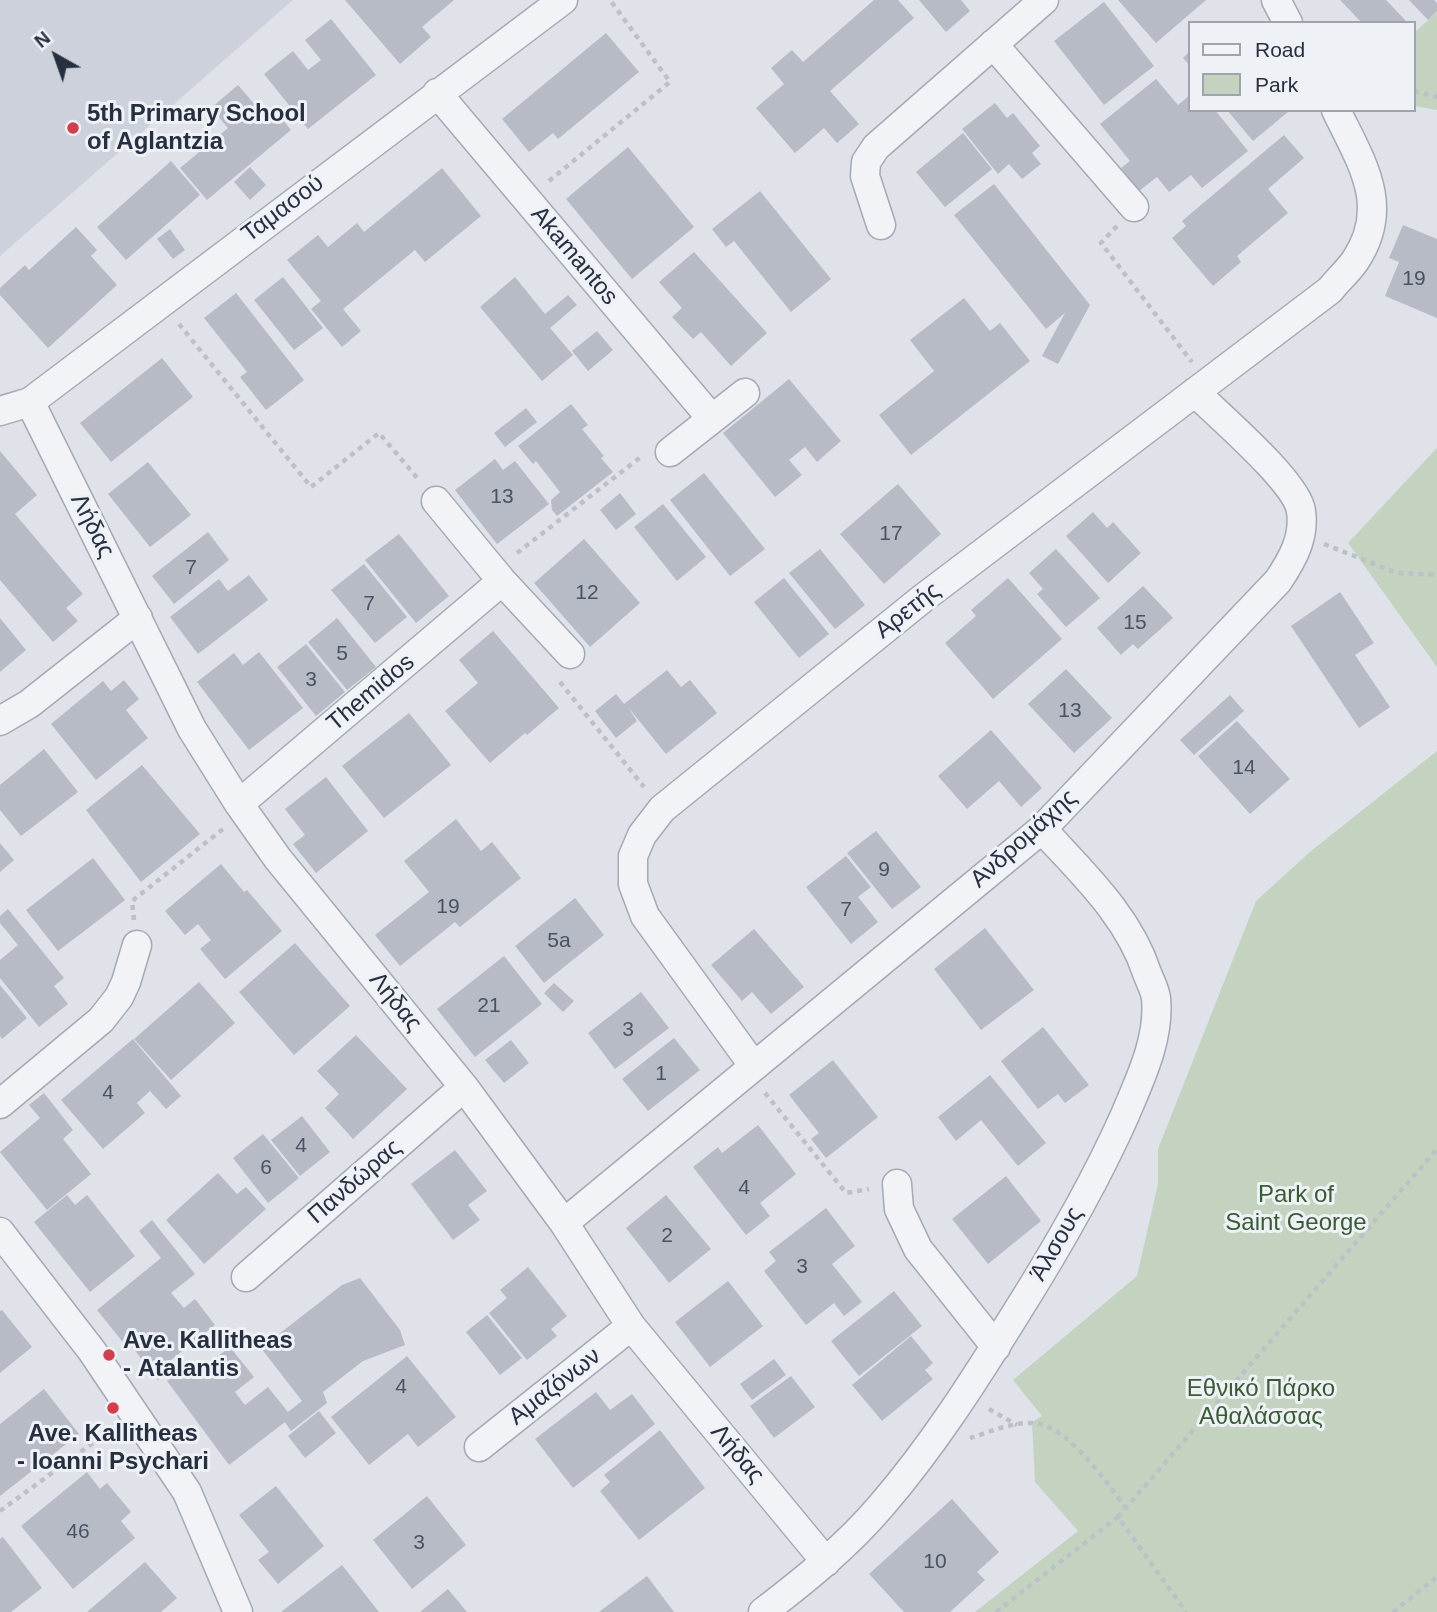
<!DOCTYPE html>
<meta charset="utf-8">
<style>
body{margin:0}
#map{position:relative;width:1437px;height:1612px;overflow:hidden;background:#dfe2e9;font-family:Helvetica,sans-serif}
canvas{display:block}
.legend{position:absolute;left:1188px;top:21px;width:228px;height:91px;box-sizing:border-box;background:#eef1f6;border:2px solid #9ea3ad;margin:0;padding:9px 12px;list-style:none;font-size:21px;color:#272f40}
.legend li{display:flex;align-items:center;gap:14px;height:35px}
.legend b{width:35px;border:2px solid #9ea3ad}
.north{position:absolute;left:21px;top:21px;width:70px;height:70px;-webkit-text-stroke:5px #eef1f6;paint-order:stroke;rotate:320deg;font-size:19px;font-weight:700;line-height:28px;text-align:center;color:#272f40}
.north::after{content:'';display:block;margin:auto;width:24px;height:32px;background:#272f40;clip-path:polygon(50% 0,100% 100%,50% 72%,0 100%)}
</style>
<div id="map">
<canvas width="1437" height="1612"></canvas>
<ul class="legend">
<li><b style="height:9px;background:#f1f3f7"></b>Road</li>
<li><b style="height:19px;background:#c3d3bf"></b>Park</li>
</ul>
<div class="north">N</div>
</div>
<script>
const context = document.querySelector('canvas').getContext('2d');
context.lineJoin = 'round';
function fillPath(path, color) {
  context.fillStyle = color;
  context.fill(path, 'evenodd');
}
function stroke(path, color, width, dash) {
  context.strokeStyle = color;
  context.lineWidth = width;
  context.lineCap = dash ? 'butt' : 'round';
  context.setLineDash(dash || []);
  context.stroke(path);
}
function write(font, color, halo, rows, align = 'center') {
  context.font = font + ' Helvetica,sans-serif';
  context.lineWidth = 6;
  context.setLineDash([]);
  context.textBaseline = 'middle';
  context.strokeStyle = halo;
  context.fillStyle = color;
  for (const [text, x, y, turn = 0] of rows) {
    context.save();
    context.translate(x, y);
    context.rotate((+turn || 0) * Math.PI / 180);
    context.textAlign = isNaN(turn) ? turn : align;
    if (halo) context.strokeText(text, 0, 0);
    context.fillText(text, 0, 0);
    context.restore();
  }
}
fillPath(new Path2D(`
 M0,0h293l-293,256z`), '#ccd1db');
fillPath(new Path2D(`
 M1437,12v98l-23,-4v-73z
 M1437,448v219l-89,-124z
 M1437,751v861h-462l103,-81 -43,-49 -3,-60 10,-6 -29,-36 124,-104 21,-92v-35l98,-248 55,-50z`), '#c3d3bf');
fillPath(new Path2D(`
 M345,0h109l-32,27 9,10 -31,27z
 M874,0h24l16,18 -84,73 29,33 -22,19 -13,-15 -29,25 -39,-45 28,-24 -13,-16 21,-18 11,12z
 M919,0h42l9,11 -24,21z
 M1118,0h88l-50,43z
 M1340,0h46l22,23h-46z
 M1409,0h25l3,3v8l-9,9z
 M1104,2l50,64 -50,39 -50,-64z
 M331,19l45,56 -68,54 -44,-55 29,-23 15,19 13,-10 -16,-20z
 M606,33l33,39 -81,67 -5,-6 -24,19 -27,-33z
 M1190,51v15l-7,-8z
 M1156,79l22,26 12,-10v15h25l33,41 -46,37 -11,-13 -22,17 -12,-15 -18,14 -18,-23 9,-7 -30,-37z
 M238,85l30,35 9,-7 14,17 -84,70 -27,-32 48,-40 -17,-20z
 M995,103l12,15 6,-5 27,33 -8,7 9,11 -19,15 -13,-15 -11,10 -36,-45z
 M1227,110h60l1,2 -35,29z
 M963,133l29,36 -47,38 -29,-35z
 M1284,135l20,23 -36,31 20,24 -51,43 4,6 -28,24 -41,-48 14,-12 -4,-5z
 M628,147l66,80 -62,52 -66,-80z
 M171,161l29,34 -74,65 -29,-33z
 M250,167l16,18 -16,15 -16,-18z
 M442,168l39,48 -56,46 -10,-12 -72,59 18,22 -19,16 -31,-38 10,-8 -34,-41 31,-25 10,12 29,-24 7,9z
 M994,184l96,121 -32,59 -16,-8 23,-43 -19,16 -92,-114z
 M760,191l71,88 -40,33 -57,-71 -8,6 -14,-18z
 M1403,225l34,14v79l-52,-22 14,-34 -10,-4z
 M76,227l21,23 -6,6 26,29 -69,63 -48,-53v-7l25,-23 4,5z
 M170,229l15,21 -12,9 -16,-20z
 M694,252l73,81 -36,33 -30,-34 -8,7 -21,-22 10,-9 -23,-26z
 M283,277l40,51 -29,22 -40,-50z
 M515,277l30,37 23,-19 9,10 -27,23 23,27 -31,26 -62,-74z
 M236,293l68,87 -38,30 -26,-33 7,-5 -43,-54z
 M964,298l26,33 10,-8 30,38 -119,94 -32,-40 55,-44 -24,-31z
 M597,331l16,19 -25,21 -16,-20z
 M162,358l31,39 -82,65 -31,-39z
 M789,379l52,62 -24,21 -12,-15 -16,13 13,15 -27,22 -52,-64z
 M571,404l17,21 -6,4 22,27 -3,2 12,14 -56,44 -5,-6 -1,-10 9,-8 -24,-31 -3,3 -15,-18z
 M526,408l11,14 -32,25 -11,-14z
 M0,451l37,44 -22,19 68,80 -17,14 12,13 -25,21 -53,-62z
 M495,459l8,11 12,-9 34,43 -52,40 -42,-54z
 M148,462l43,53 -41,32 -42,-53z
 M704,473l61,76 -35,27 -60,-76z
 M898,484l43,50 -57,50 -44,-50z
 M620,493l16,21 -20,16 -16,-20z
 M663,504l43,53 -29,24 -43,-54z
 M1093,512l14,16 6,-6 28,31 -33,30 -42,-47z
 M208,532l21,28 -55,44 -22,-28z
 M399,534l50,62 -33,27 -51,-63z
 M584,539l56,64 -50,44 -56,-64z
 M820,549l45,56 -30,24 -46,-56z
 M1056,549l44,49 -34,29 -29,-33 6,-5 -14,-16z
 M364,564l43,53 -32,26 -44,-53z
 M249,575l19,25 -70,54 -28,-37 49,-38 9,12z
 M784,578l45,56 -30,24 -45,-56z
 M1008,578l54,61 -69,60 -48,-56 31,-27 -5,-6z
 M1143,586l30,32 -35,31 -5,-5 -12,11 -24,-27z
 M1340,592l34,51 -19,12 35,52 -31,21 -68,-102z
 M0,618l26,32 -26,22z
 M337,618l39,49 -29,23 -39,-48z
 M493,631l66,77 -32,27 -2,-2 -35,30 -45,-52 33,-28 -19,-23z
 M306,644l39,48 -29,24 -39,-49z
 M259,652l44,56 -54,42 -52,-68 37,-29 9,12z
 M1066,669l46,49 -38,35 -46,-49z
 M667,670l14,17 9,-7 27,33 -51,41 -38,-47 9,14 -21,17 -21,-27 21,-17 8,10z
 M124,680l15,19 -13,11 22,28 -52,42 -45,-56 52,-43 8,10z
 M1230,695l14,16 -50,44 -14,-15z
 M409,713l42,52 -67,53 -42,-52z
 M1237,721l53,58 -40,35 -52,-58z
 M991,730l51,58 -21,19 -22,-26 -32,28 -29,-33z
 M44,749l34,43 -57,44 -21,-26v-25z
 M142,765l58,69 -59,48 -55,-72z
 M326,777l42,54 -52,42 -23,-29 12,-9 -20,-26z
 M456,819l25,32 11,-9 29,36 -61,49 -5,-5 -55,44 -25,-31 54,-43 -25,-31z
 M876,831l45,56 -29,22 -45,-56z
 M0,843l14,17 -14,12z
 M846,856l25,31 -13,10 20,25 -27,22 -45,-57z
 M93,858l32,42 -67,51 -32,-41z
 M221,864l23,28 3,-2 35,41 -57,48 -25,-30 11,-9 -13,-16 -13,11 -20,-24z
 M575,898l29,37 -60,48 -29,-37z
 M8,909l56,69 -10,8 14,18 -29,23 -39,-49v-18l18,-15 -18,-22v-7z
 M985,928l49,62 -53,40 -47,-61z
 M754,929l50,58 -33,27 -19,-22 -10,9 -31,-36z
 M295,943l55,63 -56,49 -55,-63z
 M504,956l38,48 -67,53 -38,-48z
 M199,982l36,41 -64,57 -37,-41z
 M554,983l20,18 -11,11 -19,-19z
 M0,985l27,33 -25,21 -2,-3z
 M641,992l28,36 -54,41 -27,-36z
 M1043,1027l46,58 -24,18 -7,-9 -20,15 -37,-48z
 M356,1035l51,54 -54,50 -28,-31 14,-14 -22,-23z
 M674,1038l26,32 -52,41 -26,-32z
 M133,1039l48,57 -15,13 -16,-18 -13,12 8,10 -42,36 -42,-49z
 M511,1040l18,23 -25,20 -19,-23z
 M833,1060l45,57 -52,41 -15,-19 8,-6 -30,-38z
 M990,1075l56,68 -28,23 -37,-46 -25,21 -18,-24z
 M44,1093l29,37 -10,9 28,35 -44,36 -47,-58 40,-34 -11,-13z
 M302,1116l28,36 -30,24 -29,-36z
 M758,1125l38,49 -36,29 10,13 -24,19 -53,-68 25,-20 4,6z
 M263,1134l36,44 -31,25 -35,-45z
 M455,1150l32,41 -19,14 12,15 -27,20 -42,-56z
 M218,1173l19,21 9,-7 20,22 -62,55 -38,-44z
 M1006,1176l35,45 -53,43 -36,-45z
 M67,1195l8,10 12,-10 48,61 -45,36 -56,-70z
 M666,1195l45,54 -42,34 -43,-55z
 M826,1208l29,38 -23,18 30,38 -18,14 -10,-13 -28,22 -42,-54 12,-10 -7,-9z
 M152,1220l43,54 -24,19 13,15 11,-9 20,26 -49,39 5,6 -13,10 -29,-37 -3,3 -29,-36 64,-52 -22,-27z
 M528,1267l39,49 -16,13 6,7 -30,24 -38,-47 18,-15 -7,-8z
 M360,1278l40,52 5,15 -42,16 -40,31 4,11 -36,28 -6,-9 -56,43 -62,-84 23,-18 7,9 33,-25 24,30 -19,15 10,13 23,-18 20,25 14,-11 -41,-53 81,-63z
 M728,1281l35,45 -53,41 -35,-45z
 M894,1291l28,35 -63,50 -28,-35z
 M2,1310l30,37 -32,26v-62z
 M487,1315l35,43 -22,17 -34,-43z
 M911,1336l22,27 -8,7 8,9 -51,42 -30,-36z
 M407,1356l49,61 -38,30 -10,-13 -39,31 -38,-48z
 M774,1359l12,16 -34,25 -12,-16z
 M791,1376l24,31 -41,31 -24,-32z
 M44,1389l35,45 -79,62v-72z
 M596,1392l14,18 22,-16 23,30 -82,64 -38,-49z
 M319,1411l17,22 -31,25 -17,-22z
 M660,1430l45,58 -66,52 -39,-49 10,-9 -6,-7z
 M87,1472l13,17 7,-6 24,29 -10,9 14,17 -62,51 -52,-63z
 M276,1486l48,60 -46,38 -20,-24 11,-8 -30,-37z
 M427,1496l39,49 -54,44 -39,-49z
 M952,1499l47,53 -22,20 8,8 -35,32h-46l-35,-38z
 M3,1537l39,51 -31,24h-11v-73z
 M145,1562l32,36 -16,14h-74z
 M342,1565l37,47h-98z
 M647,1576l27,36h-75z
 M448,1589l19,23h-47z`), '#b6bbc6');
const minor = new Path2D(`
 M1276,0l12,23
 M993,44l141,163
 M437,93l275,326
 M881,225l-16,-49 1,-14 10,-15 168,-147
 M30,402l162,327 47,75 39,55 186,228 100,136 67,103 195,236
 M0,411l30,-9 533,-402
 M670,452l75,-59
 M436,501l66,80 68,73
 M0,721l29,-17 109,-86
 M239,804l263,-223
 M753,1065l-108,-149 -12,-32v-28l9,-21 20,-26 260,-210 408,-309c8,-10 18,-19 25,-29 37,-55 6,-99 -19,-151
 M0,1104l101,-84 18,-23 7,-15 11,-37
 M897,1184l2,25 19,40 78,98
 M564,1223l478,-394 236,-248c14,-21 27,-43 23,-70 -4,-29 -82,-95 -106,-119
 M0,1232l92,119 95,141 51,120
 M246,1277l218,-190
 M479,1447l152,-121
 M763,1612c42,-32 84,-66 118,-106 51,-59 93,-125 134,-191 41,-65 79,-130 110,-200 15,-36 35,-76 31,-117 -1,-8 -6,-17 -9,-25 -19,-58 -65,-100 -105,-144`);
stroke(minor, '#a4a9b3', 31);
stroke(new Path2D(`
 M1414,91l23,6
 M549,181l121,-99 -60,-82
 M1117,226l-16,17 91,119
 M179,324l132,163 68,-54 40,47
 M1324,544l73,29 40,2
 M517,553l125,-97
 M560,682l84,105
 M134,920l-2,-19 91,-72
 M765,1093l81,100 23,-4
 M989,1409l28,16
 M970,1438c20,-6 49,-19 70,-14 31,7 67,59 86,84
 M0,1511l112,-82
 M1118,1517l319,-368
 M996,1612l122,-95 68,95
 M1393,1612l44,-35`), '#bcc0c7', 4.5, [5, 5]);
stroke(minor, '#f1f3f7', 28);
for (const [x, y, r, color] of [
 [73,128,7,"#d43d4a"],
 [109,1355,7,"#d43d4a"],
 [113,1408,7,"#d43d4a"]
]) {
  const dot = new Path2D();
  dot.arc(x, y, r, 0, 2 * Math.PI);
  context.fillStyle = color;
  context.fill(dot);
  stroke(dot, '#eef1f6', 2.5);
}
write('21px', '#4b5262', null, [
 ["19",1414,279],
 ["13",502,497],
 ["17",891,534],
 ["7",191,568],
 ["12",587,593],
 ["7",369,604],
 ["15",1135,623],
 ["5",342,654],
 ["3",311,680],
 ["13",1070,711],
 ["14",1244,768],
 ["9",884,870],
 ["19",448,907],
 ["7",846,910],
 ["5a",559,941],
 ["21",489,1006],
 ["3",628,1030],
 ["1",661,1074],
 ["4",108,1093],
 ["4",301,1146],
 ["6",266,1168],
 ["4",744,1188],
 ["2",667,1236],
 ["3",802,1267],
 ["4",401,1387],
 ["46",78,1532],
 ["3",419,1543],
 ["10",935,1562]
]);
write('bold 24px', '#272f40', '#eef1f6', [
 ["5th Primary School",87,114],
 ["of Aglantzia",87,142],
 ["Ave. Kallitheas",123,1341],
 ["- Atalantis",123,1369],
 ["Ave. Kallitheas",113,1434,"center"],
 ["- Ioanni Psychari",113,1462,"center"]
], 'left');
write('24px', '#272f40', '#eef1f6', [
 ["Ταμασού",283,209,-37],
 ["Akamantos",574,256,50],
 ["Λήδας",92,526,63],
 ["Αρετής",908,611,-38],
 ["Themidos",371,693,-40],
 ["Ανδρομάχης",1024,839,-42],
 ["Λήδας",395,1002,51],
 ["Πανδώρας",355,1182,-41],
 ["Άλσους",1057,1244,-60],
 ["Αμαζόνων",555,1387,-38],
 ["Λήδας",737,1454,50]
]);
write('24px', '#395d33', '#eef1f6', [
 ["Park of",1296,1195],
 ["Saint George",1296,1223],
 ["Εθνικό Πάρκο",1261,1389],
 ["Αθαλάσσας",1261,1417]
]);
</script>
